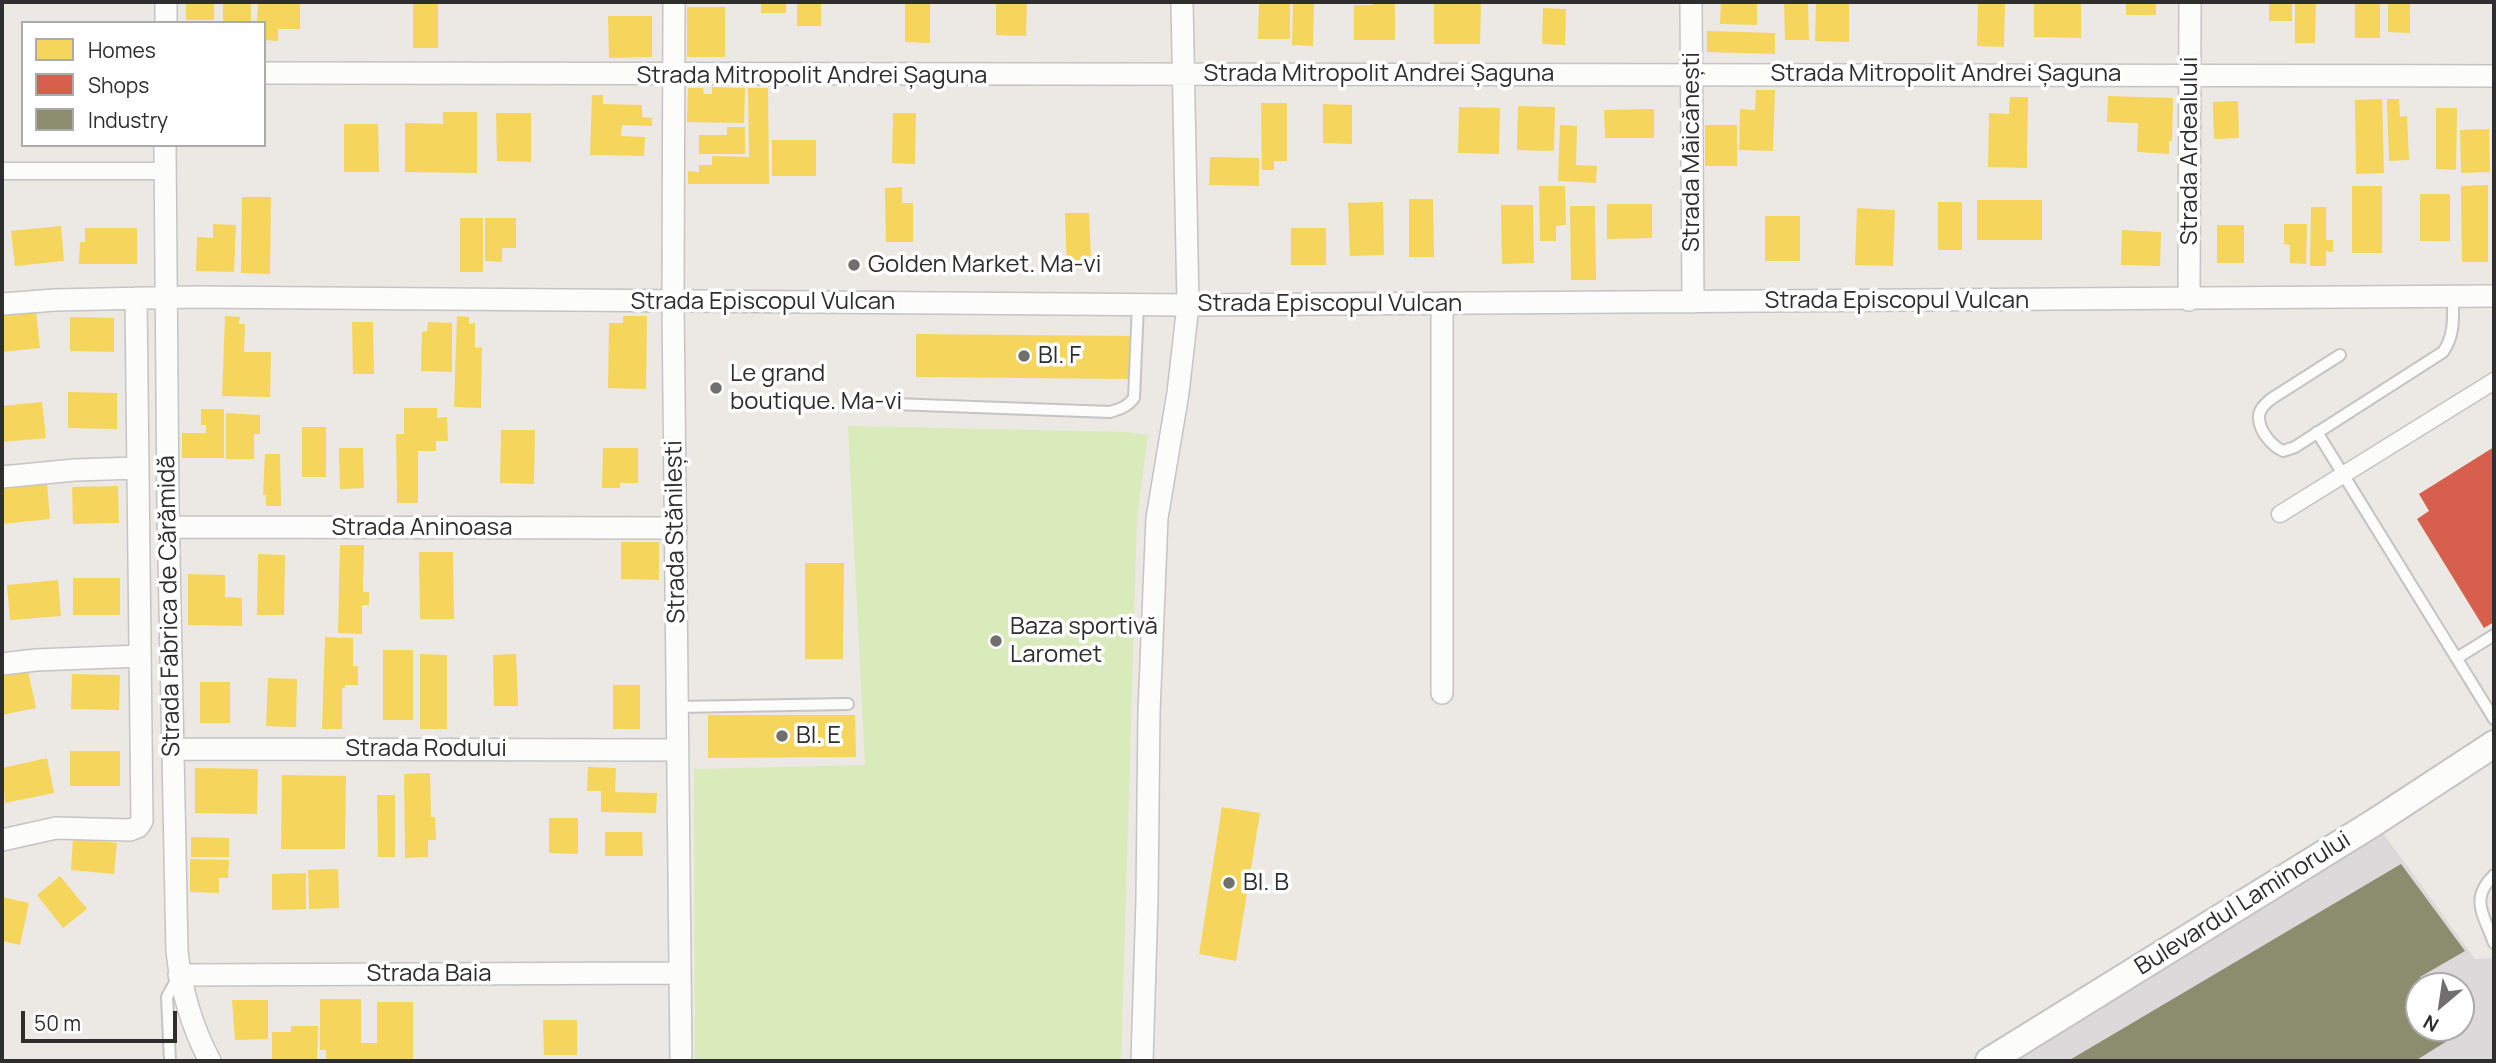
<!DOCTYPE html>
<meta charset="utf-8">
<style>
body{margin:0}
#map{position:relative;width:2496px;height:1063px;overflow:hidden;background:#ece8e4;font-family:Manrope,sans-serif}
canvas{display:block}
.frame{position:absolute;inset:0;border:4px solid #2e2e2e;pointer-events:none}
.legend{position:absolute;left:21px;top:21px;width:245px;height:126px;box-sizing:border-box;background:#fff;border:2px solid #ababab;margin:0;padding:9px 12px;list-style:none;font-size:21px;color:#2e2e2e}
.legend li{display:flex;align-items:center;gap:14px;height:35px}
.legend b{width:35px;border:2px solid #ababab}
.north{position:absolute;left:2405px;top:972px;width:70px;height:70px;box-sizing:border-box;background:#fff;border:2px solid #ababab;border-radius:50%;rotate:209deg;font-size:19px;font-weight:700;line-height:28px;text-align:center;color:#2e2e2e}
.north::after{content:'';display:block;margin:auto;width:24px;height:32px;background:#706f6e;clip-path:polygon(50% 0,100% 100%,50% 72%,0 100%)}
.scale{position:absolute;left:21px;top:1011px;width:156px;height:32px;box-sizing:border-box;border:4px solid #2e2e2e;border-top:0;padding-left:9px;font-size:21px;line-height:24px;white-space:nowrap;color:#2e2e2e;-webkit-text-stroke:5px #fff;paint-order:stroke}
</style>
<div id="map">
<canvas width="2496" height="1063"></canvas>
<div class="frame"></div>
<ul class="legend">
<li><b style="height:19px;background:#f6d55c"></b>Homes</li>
<li><b style="height:19px;background:#d6604d"></b>Shops</li>
<li><b style="height:19px;background:#8c8c6e"></b>Industry</li>
</ul>
<div class="north">N</div>
<div class="scale">50 m</div>
</div>
<script>
const context = document.querySelector('canvas').getContext('2d');
context.lineJoin = 'round';
function fillPath(path, color) {
  context.fillStyle = color;
  context.fill(path, 'evenodd');
}
function stroke(path, color, width, dash) {
  context.strokeStyle = color;
  context.lineWidth = width;
  context.lineCap = dash ? 'butt' : 'round';
  context.setLineDash(dash || []);
  context.stroke(path);
}
function write(font, color, halo, rows, align = 'center') {
  context.font = font + ' Manrope,sans-serif';
  context.lineWidth = 7;
  context.setLineDash([]);
  context.textBaseline = 'middle';
  context.strokeStyle = halo;
  context.fillStyle = color;
  for (const [text, x, y, turn = 0] of rows) {
    context.save();
    context.translate(x, y);
    context.rotate((+turn || 0) * Math.PI / 180);
    context.textAlign = isNaN(turn) ? turn : align;
    if (halo) context.strokeText(text, 0, 0);
    context.fillText(text, 0, 0);
    context.restore();
  }
}
fillPath(new Path2D(`
 M2375,822l100,137 19,-1v103h-481zM2419,986h42v42h-42z`), '#dcd9db');
fillPath(new Path2D(`
 M848,426l277,6 23,3 -11,82 -16,544h-426l-1,-292 171,-4z`), '#d9eabb');
fillPath(new Path2D(`
 M199,2h15v18h-28v-16z
 M223,2h28v21h-28z
 M258,2h42v27h-22v12l-14,-1v-17h-7z
 M413,2h25v46h-25z
 M761,2h25v11h-25z
 M797,2h24v24h-24z
 M905,2h25v41l-25,-1z
 M996,2h31l-1,34 -30,-1z
 M1259,2h31v37h-32z
 M1293,2h21l-1,44 -21,-1z
 M1373,2h22v38h-41v-35h19z
 M1434,2h47l-1,42h-46z
 M1721,2h36v23l-37,-1z
 M1784,2h24l1,38h-24z
 M1816,2l33,1v39l-34,-1z
 M1978,2h27l-1,45 -27,-1z
 M2034,2h47v36l-47,-1z
 M2126,2h30v13h-30z
 M2269,2h23v19h-23z
 M2295,2h21l-1,41h-20z
 M2355,2h25v36h-25z
 M2388,2h22v31l-22,-1z
 M687,7h38v50h-38z
 M1543,8l23,1 -1,36 -23,-1z
 M608,16h44v41l-43,1z
 M1707,31l68,2v21l-68,-2z
 M712,87l33,1 -1,35 -57,-1 1,-34h15l1,6h8z
 M748,88h20l1,96h-81v-13l11,1v-7h13v-9l37,1z
 M1756,90h19l-2,61 -34,-1 1,-41 15,1z
 M592,95h11v9l39,1v12l10,1v8l-30,-1 -1,11 24,1 -1,19 -54,-1z
 M2108,96l65,2 -1,43h-3v13l-32,-2 1,-29 -31,-1z
 M2010,97h18l-1,71 -39,-1 1,-54 20,1z
 M2382,99l2,74 -28,1 -1,-74z
 M2387,99h12l1,18 7,-1 2,44 -20,1z
 M2238,101l1,37 -25,1 -1,-37z
 M1261,103h26v58h-13v9h-12z
 M1323,104l29,1v39l-29,-1z
 M1518,106l37,1 -1,44 -37,-1z
 M1459,107l41,1 -1,46 -41,-1z
 M2436,108h21l-1,62 -20,-1z
 M1654,109v29h-49l-1,-28z
 M443,112h34v61l-72,-1v-49l38,1z
 M496,113h35v49l-34,-1z
 M893,113h23l-1,51 -23,-1z
 M344,124h34l1,48h-35z
 M1560,125l17,1 -1,39 21,1 -1,17 -38,-2z
 M1705,125h32v41h-32z
 M727,127h18v27h-46v-19h28z
 M2489,129l1,43 -29,1 -1,-43z
 M772,140h44v36h-44z
 M1210,157l49,1v28l-50,-1z
 M2488,185v77h-26l-1,-76z
 M1539,186h26l1,39 -10,1v15h-16z
 M2352,186h30v67h-30z
 M902,187v16h11v39h-27l-1,-54z
 M2420,194h30v47h-30z
 M242,197h29l-1,77 -29,-1z
 M1409,199h24l1,58h-25z
 M1977,200h65v40h-65z
 M1383,202l1,53 -34,1 -2,-53z
 M1938,202h24v48h-24z
 M1607,204h45v34l-45,1z
 M1501,205h32l1,58 -32,1z
 M1570,206h25l1,74h-25z
 M2311,207h15v33h7v12l-7,-1v15h-16z
 M1857,208l38,2 -2,56 -38,-1z
 M1065,213h24l2,43 -8,1v12l-16,1z
 M1765,216h35v45h-35z
 M460,218h23v54h-23z
 M485,218h31v30h-14v14l-17,-1z
 M213,224l23,1 -2,47 -38,-1 1,-34 16,1z
 M2284,224h23l-1,40 -16,-1v-18l-6,-1z
 M2217,225h27v38h-27z
 M61,226l3,35 -49,5 -4,-35z
 M85,228h52v36h-58l1,-22h5z
 M1291,228h35v37h-35z
 M2122,230l39,2 -1,34 -39,-1z
 M36,311l4,37 -38,4v-38z
 M225,316l15,1 -1,7h6l-1,28h27l-1,45 -48,-1z
 M457,316l12,1v7l6,-1v25l7,-1 -1,61 -27,-1z
 M623,316h24l-1,73 -38,-1 1,-65h14z
 M70,317l44,1v34l-44,-1z
 M352,322h21l1,52h-21z
 M428,322l24,1v49l-31,-1 1,-39 5,-1z
 M916,334l215,2v43l-215,-2z
 M68,392l49,1v36l-49,-1z
 M42,402l4,36 -44,4v-36z
 M404,408h33v10l10,-1 1,24h-12v10h-18v52h-21l-1,-69h8z
 M201,409h23v49h-42v-25h24v-8h-5z
 M226,413l34,2v19h-6v25h-28z
 M302,427h24v50h-24z
 M501,430h34l-1,54 -34,-1z
 M339,448h24l1,40 -24,1z
 M603,448h35v35h-18v5h-18z
 M265,454h15l1,52h-15v-11h-3z
 M47,483l3,36 -48,5v-36z
 M118,486l1,37 -46,1 -1,-37z
 M621,542h38v38l-38,-1z
 M340,545h24l-1,47h6v13h-7v29l-24,-1z
 M419,552h34l1,67h-34z
 M258,554l27,1 -1,60h-27z
 M805,563h39l-1,96h-38z
 M188,574l37,1v22l17,1v28l-54,-1z
 M73,578h47v37h-47z
 M58,580l3,36 -51,4 -3,-35z
 M325,637l28,1v28h5v19h-13v3h-3v41h-20z
 M383,650h30v70h-30z
 M420,654l27,1v74h-27z
 M516,654l2,52h-24l-1,-51z
 M28,671l8,37 -34,7v-39z
 M72,674l48,1 -1,35 -48,-1z
 M268,678l29,1 -1,48 -30,-1z
 M200,682h30v41h-30z
 M613,685h27v44h-27z
 M708,715h147l1,42 -148,1z
 M70,751h50v35h-50z
 M47,758l7,35 -49,10 -3,-35z
 M588,767l28,1 -1,24 42,1 -1,20 -55,-1v-21h-14z
 M195,768l63,1 -1,45 -62,-1z
 M430,773l1,44h4l1,23h-8v17l-23,1 -1,-84z
 M282,775l64,1 -1,73h-64z
 M377,795h18v62h-17z
 M1222,807l38,6 -24,148 -37,-7z
 M549,818h29v36l-29,-1z
 M605,832h37l1,24h-38z
 M191,837l38,1v19h-38z
 M73,838l44,5 -3,31 -43,-4z
 M190,859l39,1 -1,18h-9v15l-29,-1z
 M338,869l1,39 -30,1 -1,-39z
 M306,873v36l-34,1v-36z
 M60,876l27,33 -24,19 -26,-33z
 M2,897l27,6 -9,42 -18,-4z
 M320,999h41v44h16v-41h36v59h-87v-11h-6z
 M232,1000h36v39l-33,1z
 M543,1020h34v35h-33z
 M291,1026h27l-1,35h-45v-29h19z`), '#f6d55c');
fillPath(new Path2D(`
 M2494,447v175l-10,6 -67,-109 12,-8 -10,-17z`), '#d6604d');
fillPath(new Path2D(`
 M2401,864l64,87 -45,26 6,9h-7v42h31l5,8 -40,25h-347z`), '#8c8c6e');
const service = new Path2D(`
 M2340,355l-69,44c-6,5 -13,11 -12,20 1,13 13,27 24,32l12,-4 148,-95c12,-17 10,-35 10,-55
 M894,404l216,8c10,-3 17,-5 24,-14l4,-94
 M2317,432l177,287
 M2457,658l37,-23
 M678,707l170,-3
 M2494,875c-25,24 -10,40 0,68
 M170,1061l-3,-64 12,-22`);
const pedestrian = new Path2D(`
 M2,171h163
 M2280,514l214,-133`);
const minor = new Path2D(`
 M674,2l-1,300 8,759
 M1691,2l2,300
 M166,23v-21
 M264,73c744,7 1487,0 2230,3
 M165,145l3,363 9,443c4,38 15,76 33,110
 M2189,300l1,-298
 M2,304l53,-4 140,-3 993,8 1306,-9
 M2,477l73,-7 62,-2
 M168,527l508,1
 M2,664l34,-4 104,-4
 M1442,693v-390
 M173,749l505,1
 M2,840l54,-12 74,2 8,-3 4,-6 -6,-523
 M179,975l501,-2
 M1142,1061l5,-161 2,-188 8,-194 21,-125 10,-88 -6,-303`);
const tertiary = new Path2D(`
 M1989,1061l386,-239 119,-78`);
stroke(service, '#c5c4c5', 14);
stroke(pedestrian, '#c5c4c5', 19);
stroke(minor, '#c5c4c5', 24);
stroke(tertiary, '#c5c4c5', 30);
stroke(service, '#fcfcfb', 10);
stroke(pedestrian, '#fcfcfb', 16);
stroke(minor, '#fcfcfb', 21);
stroke(tertiary, '#fcfcfb', 26);
for (const [x, y, r, color] of [
 [854,265,7,"#706f6e"],
 [1024,356,7,"#706f6e"],
 [716,388,7,"#706f6e"],
 [996,641,7,"#706f6e"],
 [782,736,7,"#706f6e"],
 [1229,883,7,"#706f6e"]
]) {
  const dot = new Path2D();
  dot.arc(x, y, r, 0, 2 * Math.PI);
  context.fillStyle = color;
  context.fill(dot);
  stroke(dot, '#fff', 2.5);
}
write('24px', '#2e2e2e', '#fff', [
 ["Strada Mitropolit Andrei Șaguna",1379,74],
 ["Strada Mitropolit Andrei Șaguna",1946,74],
 ["Strada Mitropolit Andrei Șaguna",812,76],
 ["Strada Ardealului",2190,151,-90],
 ["Strada Măicănești",1692,152,-90],
 ["Strada Episcopul Vulcan",1897,301],
 ["Strada Episcopul Vulcan",763,302],
 ["Strada Episcopul Vulcan",1330,304],
 ["Strada Aninoasa",422,528],
 ["Strada Stănilești",676,532,-91],
 ["Strada Fabrica de Cărămidă",170,606,-91],
 ["Strada Rodului",426,749],
 ["Bulevardul Laminorului",2243,904,-32],
 ["Strada Baia",429,974]
]);
write('24px', '#2e2e2e', '#fff', [
 ["Golden Market. Ma-vi",868,265],
 ["Bl. F",1038,356],
 ["Le grand",730,374],
 ["boutique. Ma-vi",730,402],
 ["Baza sportivă",1010,627],
 ["Laromet",1010,655],
 ["Bl. E",796,736],
 ["Bl. B",1243,883]
], 'left');
</script>
